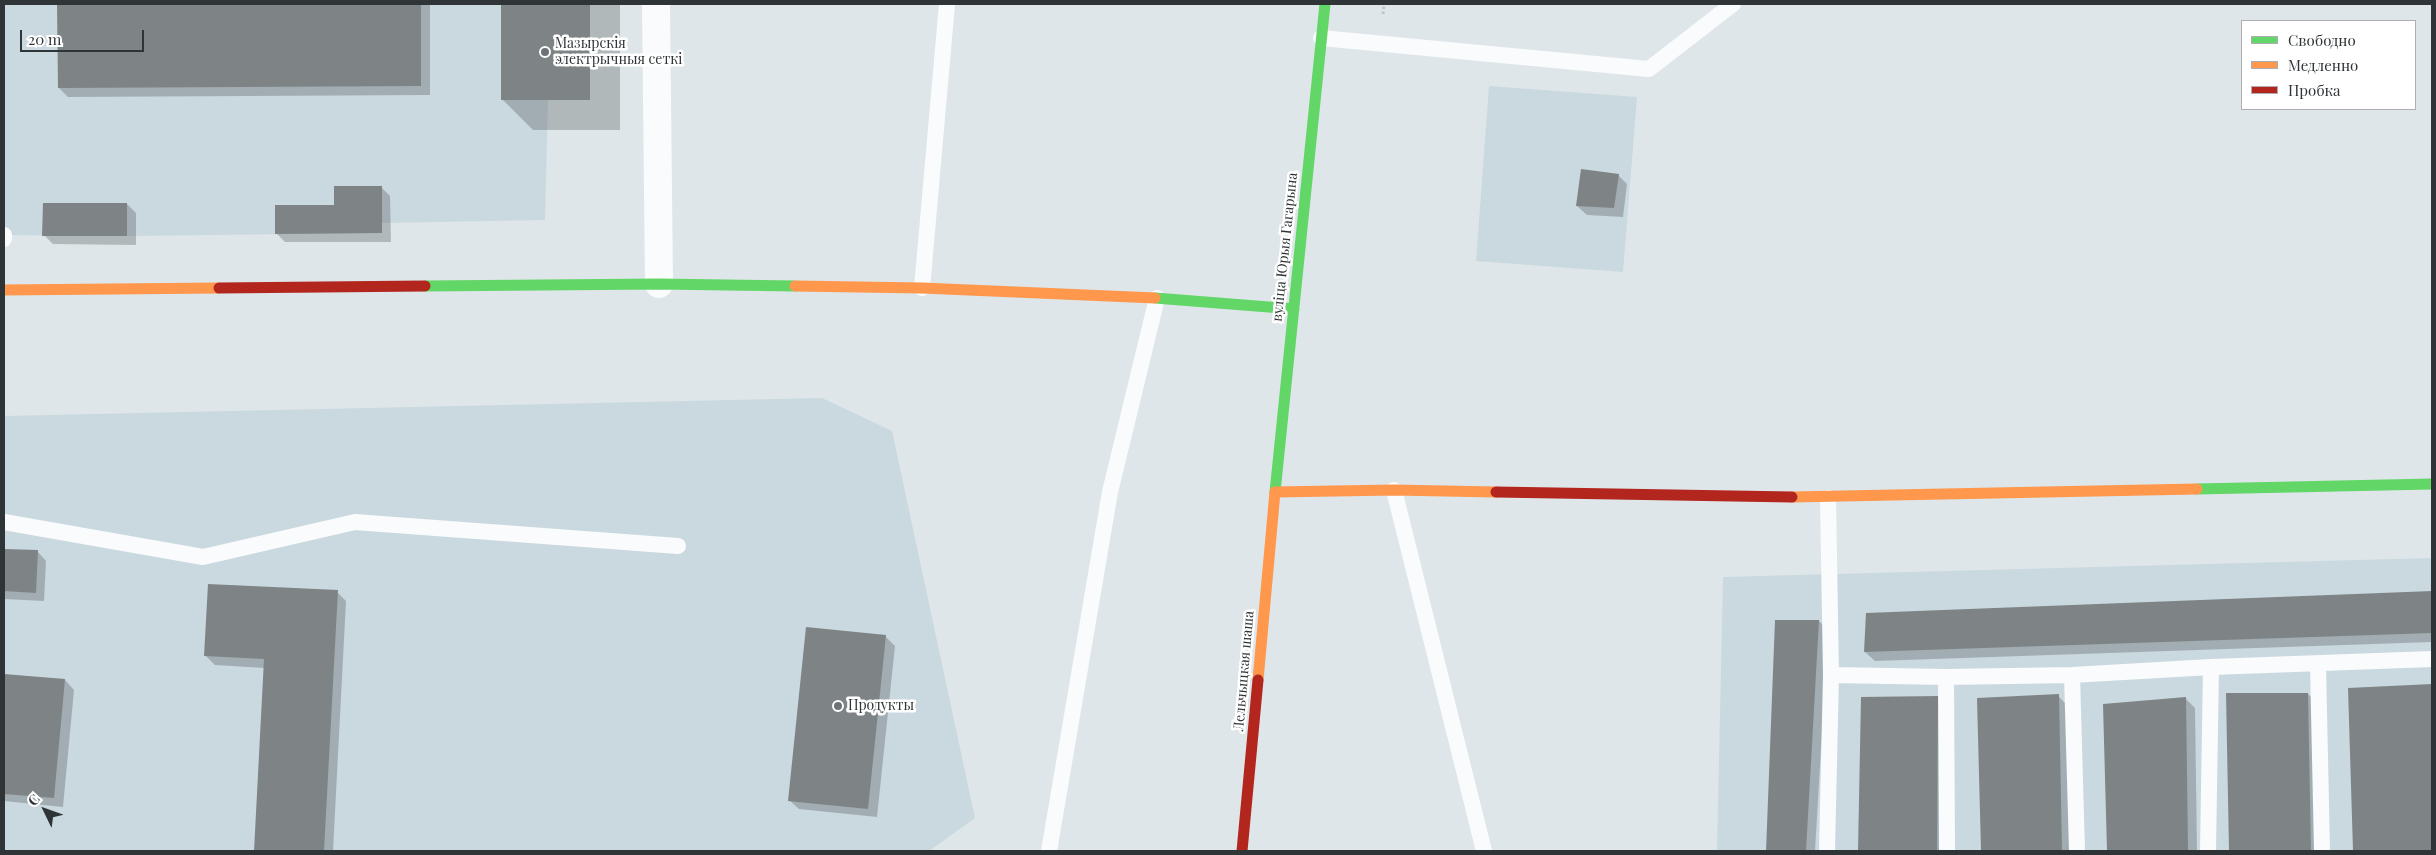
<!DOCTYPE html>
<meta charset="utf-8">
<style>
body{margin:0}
#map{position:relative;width:2436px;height:855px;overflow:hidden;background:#dee6e9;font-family:"Playfair Display",serif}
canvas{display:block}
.frame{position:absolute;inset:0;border:5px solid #2f3436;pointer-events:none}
.legend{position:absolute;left:2241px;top:20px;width:175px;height:90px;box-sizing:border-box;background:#fff;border:1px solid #acaeaf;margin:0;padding:6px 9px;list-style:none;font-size:15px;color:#2f3436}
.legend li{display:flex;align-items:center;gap:10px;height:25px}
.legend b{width:25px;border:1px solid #acaeaf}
.north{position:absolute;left:20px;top:785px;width:50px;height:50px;-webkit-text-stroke:4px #fff;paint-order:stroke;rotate:312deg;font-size:14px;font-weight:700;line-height:20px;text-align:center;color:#2f3436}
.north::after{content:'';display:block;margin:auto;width:18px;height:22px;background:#2f3436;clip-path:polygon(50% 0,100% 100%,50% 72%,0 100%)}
.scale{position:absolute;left:20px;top:30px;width:124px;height:22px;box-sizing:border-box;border:2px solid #2f3436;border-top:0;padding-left:6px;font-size:15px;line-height:18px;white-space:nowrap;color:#2f3436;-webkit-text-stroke:4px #fff;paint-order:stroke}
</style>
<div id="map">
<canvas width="2436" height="855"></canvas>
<div class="frame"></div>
<ul class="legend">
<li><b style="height:6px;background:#63d668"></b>Свободно</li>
<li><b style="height:6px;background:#ff974d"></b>Медленно</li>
<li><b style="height:6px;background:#b3261e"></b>Пробка</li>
</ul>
<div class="north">С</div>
<div class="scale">20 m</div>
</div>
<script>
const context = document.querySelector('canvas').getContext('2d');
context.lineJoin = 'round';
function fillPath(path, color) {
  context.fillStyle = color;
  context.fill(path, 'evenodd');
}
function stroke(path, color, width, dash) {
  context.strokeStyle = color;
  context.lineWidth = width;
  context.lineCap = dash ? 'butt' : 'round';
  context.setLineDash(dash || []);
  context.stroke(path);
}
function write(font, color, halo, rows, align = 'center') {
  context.font = font + ' "Playfair Display",serif';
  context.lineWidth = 5;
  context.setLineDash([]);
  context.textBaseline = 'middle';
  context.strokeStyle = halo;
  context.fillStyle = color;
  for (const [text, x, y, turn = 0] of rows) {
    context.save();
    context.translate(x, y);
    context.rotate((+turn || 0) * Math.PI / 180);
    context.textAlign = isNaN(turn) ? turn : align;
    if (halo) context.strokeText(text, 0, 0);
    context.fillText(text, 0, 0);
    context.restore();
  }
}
fillPath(new Path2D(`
 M4,4h586v96h-42l-3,120 -163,3v10l-255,3 -123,-1z
 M1489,86l148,11 -14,175 -147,-11z
 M822,398l70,33 83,387 -46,33h-925v-435z
 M2432,558v293h-715l6,-274z`), '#cad9df');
fillPath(new Path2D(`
 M59,4h371v91l-362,2 -9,-9z
 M502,4h118v126h-87l-31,-31z
 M1618,175l9,9 -4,33 -36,-2 -10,-9z
 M381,187l9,9 1,46h-106l-9,-9z
 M127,204l9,9v32l-83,-1 -9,-9z
 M4,550l33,1 9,10 -2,40 -40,-2z
 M337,592l9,9 -13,250h-77l9,-183 -50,-3 -9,-9z
 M2432,592v50l-557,19 -10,-9 2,-38z
 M1776,621h43l9,9 -13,221h-48z
 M886,637l9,9 -18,171 -78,-8 -10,-9z
 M4,675l61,5 9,10 -11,117 -59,-6z
 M2432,686v165h-77l-5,-161z
 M2227,694h81l9,9 3,148h-90z
 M2058,696l9,9 3,146h-88l-4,-152z
 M1862,698h76l9,9 -2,144h-86z
 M2186,699l9,9 2,143h-88l-5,-146z`), '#0003');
fillPath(new Path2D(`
 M57,4h364v82l-363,2z
 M501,4h89v96h-89z
 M1581,169l38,5 -5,34 -38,-2z
 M334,186h48v47l-107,1v-29h59z
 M43,203h84v33h-85z
 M4,549l34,1 -2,43 -32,-2z
 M208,584l130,6 -14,261h-70l10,-192 -60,-3z
 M2432,591v42l-568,19 2,-39z
 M1775,620h44l-13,231h-40z
 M806,627l80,8 -18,174 -80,-8z
 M4,674l61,5 -11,119 -50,-4z
 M2432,684v167h-79l-5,-163z
 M2226,693h82l3,158h-82z
 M2059,694l3,157h-81l-4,-153z
 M1938,696l-1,155h-79l3,-154z
 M2186,697l2,154h-81l-4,-147z`), '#7e8486');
stroke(new Path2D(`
 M1383,14l1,-10`), '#c2c4c6', 3, [2.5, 2.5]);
stroke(new Path2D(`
 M1321,38l328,31 84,-65
 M4,235v4
 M922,288l25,-284
 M1394,490l90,361
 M4,522l199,35 152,-35 323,24
 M2318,664l4,187
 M1831,675l115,2 126,-2 139,-8 221,-8
 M2072,675l5,176
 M1946,677l1,174
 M1049,851l61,-359 47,-194
 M1827,851l4,-176 -3,-177
 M2208,851l3,-184`), '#fafbfc', 16);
stroke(new Path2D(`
 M656,4l3,280`), '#fafbfc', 28);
stroke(new Path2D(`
 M425,286l234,-2 136,2
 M1155,298l139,11
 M2197,489l235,-5
 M1275,492l50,-488`), '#63d668', 11);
stroke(new Path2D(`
 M795,286l127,2 233,10
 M4,290l215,-2
 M1792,497l405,-8
 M1258,680l17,-188 119,-2 102,2`), '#ff974d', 11);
stroke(new Path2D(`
 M219,288l206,-2
 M1496,492l296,5
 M1242,851l16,-171`), '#b3261e', 11);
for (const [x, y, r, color] of [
 [545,52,5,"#6c7275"],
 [838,706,5,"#6c7275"]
]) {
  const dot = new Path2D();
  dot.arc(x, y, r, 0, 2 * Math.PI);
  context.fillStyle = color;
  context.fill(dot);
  stroke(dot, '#fff', 2);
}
write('14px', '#2f3436', '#fff', [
 ["Мазырскія",555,44],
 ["электрычныя сеткі",555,60],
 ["Продукты",848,706]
], 'left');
write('14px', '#2f3436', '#fff', [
 ["вуліца Юрыя Гагарына",1285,247,-84],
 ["Лельчыцкая шаша",1244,671,-85]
]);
</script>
